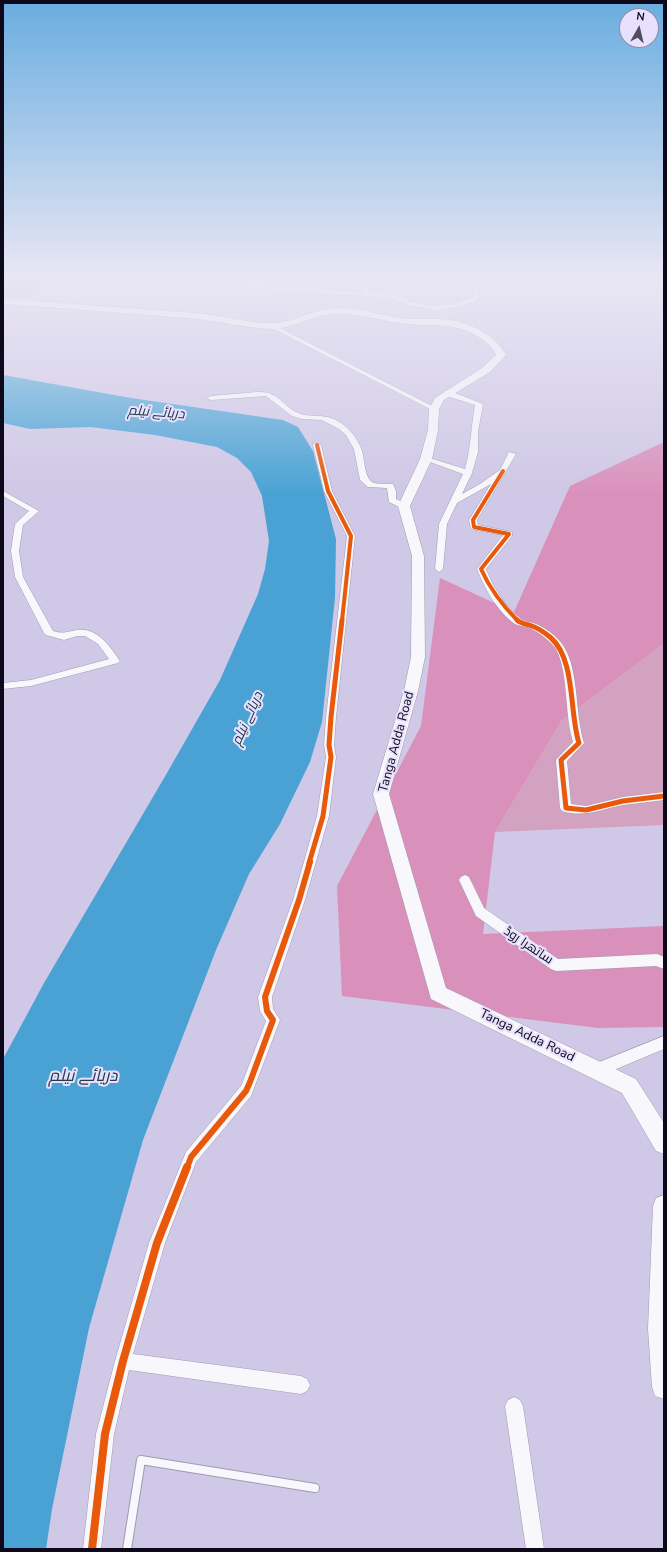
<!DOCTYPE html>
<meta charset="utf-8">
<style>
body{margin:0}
#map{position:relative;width:667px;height:1552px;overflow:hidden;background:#cfc8e6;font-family:"Nunito Sans",sans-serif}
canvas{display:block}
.frame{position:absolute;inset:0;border:4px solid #0e081b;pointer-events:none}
.north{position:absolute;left:619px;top:8px;width:40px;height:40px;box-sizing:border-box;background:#e7e1fe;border:1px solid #908aa3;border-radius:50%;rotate:8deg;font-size:11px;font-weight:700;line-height:16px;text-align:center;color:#0e081b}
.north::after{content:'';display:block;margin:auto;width:14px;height:18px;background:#524b62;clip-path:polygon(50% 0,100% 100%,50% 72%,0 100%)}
</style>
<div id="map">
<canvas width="667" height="1552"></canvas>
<div class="frame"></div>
<div class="north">N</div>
</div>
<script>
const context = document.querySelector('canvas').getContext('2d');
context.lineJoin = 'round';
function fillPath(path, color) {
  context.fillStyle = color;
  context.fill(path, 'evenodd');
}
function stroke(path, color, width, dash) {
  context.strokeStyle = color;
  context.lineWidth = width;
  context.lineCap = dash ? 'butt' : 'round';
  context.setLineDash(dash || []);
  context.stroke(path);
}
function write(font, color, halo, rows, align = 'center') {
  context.font = font + ' "Nunito Sans",Cairo,sans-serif';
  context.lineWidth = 4;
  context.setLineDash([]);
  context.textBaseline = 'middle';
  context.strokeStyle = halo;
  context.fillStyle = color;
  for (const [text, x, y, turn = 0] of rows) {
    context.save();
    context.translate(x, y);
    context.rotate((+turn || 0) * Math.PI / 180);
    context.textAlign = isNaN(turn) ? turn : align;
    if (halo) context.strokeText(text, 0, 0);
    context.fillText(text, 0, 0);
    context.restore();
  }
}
fillPath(new Path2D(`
 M664,643v182l-169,7 67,-112z`), '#d4a2c1');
fillPath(new Path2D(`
 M664,442v201l-102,77 -67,112 -12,102 181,-8v101l-66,1 -256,-32 -5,-110 84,-160 19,-148 74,34 56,-126z`), '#d991bb');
fillPath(new Path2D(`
 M3,375l128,23 152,22 15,7 15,24 23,88 -1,59 -13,124 -12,40 -30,62 -31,50 -33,76 -73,190 -54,188 -37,181 -6,40h-43v-490l41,-76 123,-210 53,-93 38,-86 7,-25 4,-28 -7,-45 -11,-24 -14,-14 -20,-11 -62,-12 -65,-8 -60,2 -27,-6z`), '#4aa2d4');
const building = new Path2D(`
 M3,277l40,3 -14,15 -26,-2z`);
fillPath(building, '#b6b0c7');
stroke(building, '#928da3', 1);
const laneFar1 = new Path2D(`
 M164,276l98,11 130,9 20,8 22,4 21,-2 20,-7 3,-9 -6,-14
 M422,276l-1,7 49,-5
 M294,289l7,-13
 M366,294l2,-11 5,-7
 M272,326l162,83`);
const lane = new Path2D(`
 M127,1549l14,-89 174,28`);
const street = new Path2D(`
 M444,391h6l33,13 -5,28v20l-6,21 -10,21 18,-10 20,-14 9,-18 7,2 -39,66 1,5 34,7v4l-26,33c7,18 19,38 35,50 4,3 10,3 15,5 10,4 22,13 28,23 15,24 11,68 20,96l-17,18 4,43 15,2 37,-9 41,-5v8c-13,2 -27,3 -41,5 -21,4 -39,13 -61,6l-2,-3 -4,-48 17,-18c-9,-28 -4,-68 -17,-93 -5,-8 -18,-17 -26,-21 -5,-2 -11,-2 -15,-4 -17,-12 -31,-36 -38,-55l26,-34 -32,-6 -2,-9 22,-36 -34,19 -10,21 -4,45 -4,3 -4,-3 4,-45 24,-50 -41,-15 4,-2 39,12c6,-21 6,-42 10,-64l-31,-10z
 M257,392c21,-1 23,11 39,20 15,8 30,-2 49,14 7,6 14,15 17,25 3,9 2,25 10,31 5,3 15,1 21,2l3,7v8l11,5v4h-6l-12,-6 -2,-14 -19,-1 -8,-7 -6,-31 -8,-14 -7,-6 -17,-9 -20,-1 -10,-3 -26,-20 -55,4 -4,-2 4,-2z
 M314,443l7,2 11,46 23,45 -19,181 -2,28 2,12 -7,59 -24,84 -33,97 1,12 7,11 -29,76 -55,66 -31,81 -32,111 168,22 6,3 3,6 -3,6 -6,3 -172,-24 -15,64 -13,115h-18l13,-115 19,-73 34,-118 37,-91 55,-66 2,-5 23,-60 -6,-10 -2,-14 35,-97 24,-84 9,-59 -2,-12 2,-28 21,-181 -23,-45 -11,-46z
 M3,491l36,20 -16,14 -4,26 4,26 30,54c11,3 13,1 24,-1 20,-3 33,16 43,31l-2,2 -87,23 -28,3v-6l28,-3 78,-21 -11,-15 -13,-8h-8l-13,4 -18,-5 -2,-2 -29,-56 -4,-26 4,-27 14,-13 -26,-15z
 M465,875l4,2 15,31 74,51 99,-5 7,3v12l-8,-3 -100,5 -5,-2 -75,-53 -17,-36 2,-3z
 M664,1036v13l-67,28 -5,-2 -2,-5 2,-5z
 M514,1397l6,3 3,6 21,143h-18l-21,-143 3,-6z`);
const secondary = new Path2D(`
 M3,298c64,6 129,10 193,15 25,2 50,10 75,10 19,1 36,-11 55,-14 25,-4 50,5 75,9 13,2 26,0 39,1 25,1 54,13 66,36l-16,17 -46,28 -5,9 -1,21 -6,29 -22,47 14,50 1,101 -7,34 -29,103 57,194 190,91 28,44v31l-8,-3 -34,-58 -191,-94 -58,-205 31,-103 7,-34 1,-101 -14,-50 22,-47 8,-29 1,-21 6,-11 47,-30 14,-13c-4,-9 -11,-14 -19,-19 -27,-16 -48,-8 -76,-13 -25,-3 -50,-12 -75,-8 -19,3 -35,14 -55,14 -26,-1 -50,-8 -75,-10 -64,-6 -129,-10 -193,-15z
 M664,1195v204l-9,-3 -3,-9 -4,-58 5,-123 3,-8z`);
stroke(laneFar1, '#a09ab1', 4);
stroke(lane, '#a09ab1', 10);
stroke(street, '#a09ab1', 1);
stroke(secondary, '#a09ab1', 1);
stroke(laneFar1, '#f8f7fb', 3.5);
stroke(lane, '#f8f7fb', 8);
fillPath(street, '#f8f7fb');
fillPath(secondary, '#f8f7fb');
stroke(new Path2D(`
 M317,445l11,46 23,45 -9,85
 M503,471l-30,49 1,7 35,7 -28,35c9,20 22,37 37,52`), '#e8590c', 4);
stroke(new Path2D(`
 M517,620c4,4 10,4 15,6 6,2 13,7 18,11 26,22 19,75 29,106l-18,17 5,48 20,2 37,-9 41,-5
 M309,863l14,-47 8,-59 -2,-12 2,-28 11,-97`), '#e8590c', 5);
stroke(new Path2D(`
 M187,1168l4,-11 55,-66 4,-9 23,-62 -6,-9 -2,-14 34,-97 11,-38`), '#e8590c', 6);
stroke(new Path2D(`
 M92,1549l13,-115 18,-73 34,-118 30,-76`), '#e8590c', 8);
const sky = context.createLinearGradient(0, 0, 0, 494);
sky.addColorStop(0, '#69ade0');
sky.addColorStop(0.56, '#e9e6f4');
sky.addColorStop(1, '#e9e6f400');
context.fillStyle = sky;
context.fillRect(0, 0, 667, 494);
write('13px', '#0e081b', '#e7e1fe', [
 ["Tanga Adda Road",397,742,-75],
 ["ساتھرا روڈ",528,946,34],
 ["Tanga Adda Road",527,1036,26]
]);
write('italic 14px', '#233b4a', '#e7e1fe', [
 ["دریائے نیلم",156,413,4],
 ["دریائے نیلم",248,719,-66]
]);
write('italic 17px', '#233b4a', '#e7e1fe', [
 ["دریائے نیلم",83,1077]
]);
</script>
